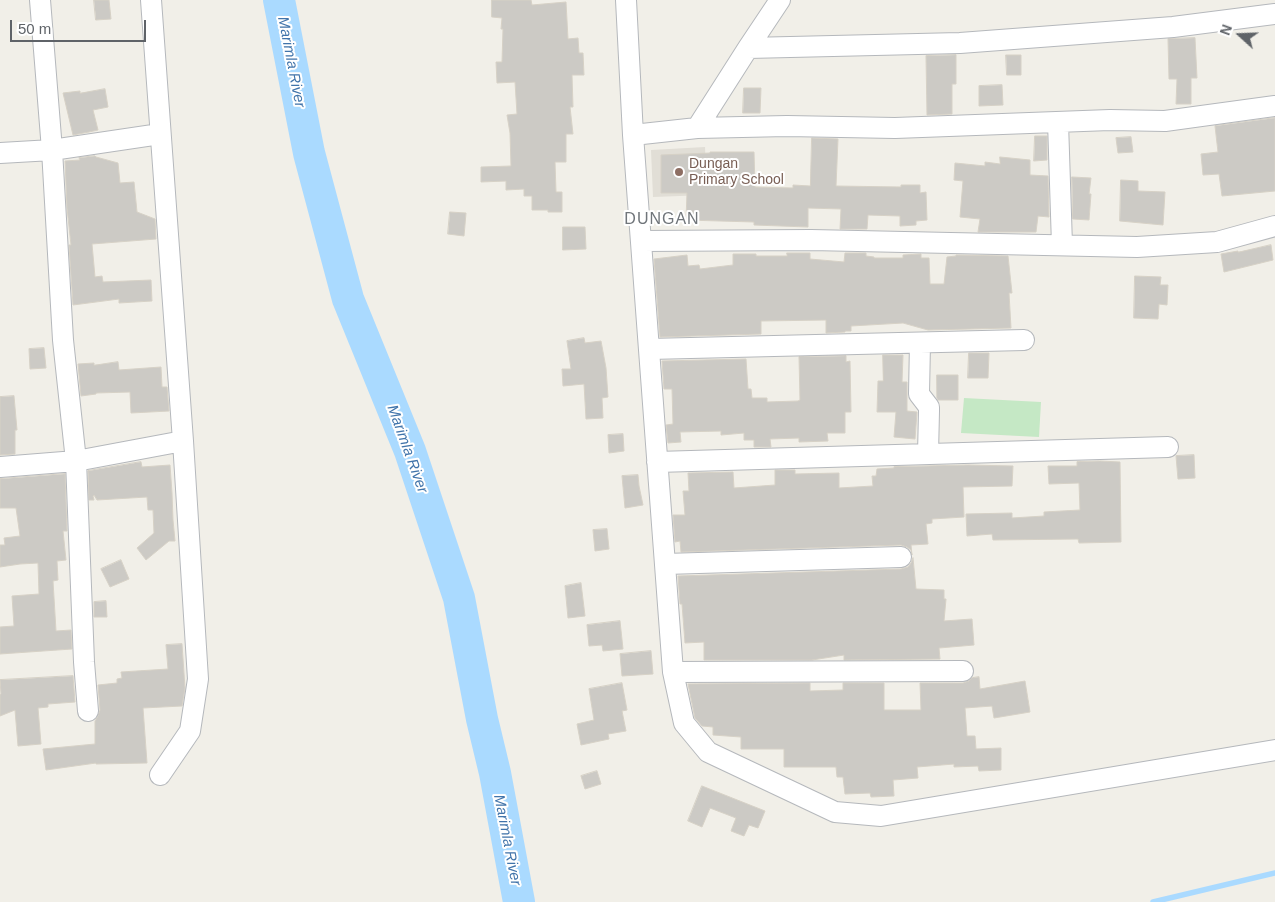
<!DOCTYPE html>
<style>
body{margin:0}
#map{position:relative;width:1275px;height:902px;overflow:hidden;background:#f1efe8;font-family:Helvetica,sans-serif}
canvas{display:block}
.north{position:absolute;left:1215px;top:10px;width:50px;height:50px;-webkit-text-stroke:4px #fff;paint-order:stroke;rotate:290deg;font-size:14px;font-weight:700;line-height:20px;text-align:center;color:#5f6368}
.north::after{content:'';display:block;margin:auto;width:18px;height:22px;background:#5f6368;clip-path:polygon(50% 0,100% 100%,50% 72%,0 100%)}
.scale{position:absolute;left:10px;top:20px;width:136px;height:22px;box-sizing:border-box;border:2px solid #5f6368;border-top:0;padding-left:6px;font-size:15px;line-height:18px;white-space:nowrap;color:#5f6368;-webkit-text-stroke:4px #fff;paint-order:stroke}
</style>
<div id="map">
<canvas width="1275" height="902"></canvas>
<div class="north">N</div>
<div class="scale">50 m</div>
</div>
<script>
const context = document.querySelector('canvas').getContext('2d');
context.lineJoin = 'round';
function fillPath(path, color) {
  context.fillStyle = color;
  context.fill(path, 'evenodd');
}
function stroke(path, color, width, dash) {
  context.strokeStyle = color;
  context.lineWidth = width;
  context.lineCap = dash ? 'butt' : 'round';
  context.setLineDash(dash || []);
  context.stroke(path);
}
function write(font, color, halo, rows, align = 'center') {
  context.font = font + ' Helvetica,sans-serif';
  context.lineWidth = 4;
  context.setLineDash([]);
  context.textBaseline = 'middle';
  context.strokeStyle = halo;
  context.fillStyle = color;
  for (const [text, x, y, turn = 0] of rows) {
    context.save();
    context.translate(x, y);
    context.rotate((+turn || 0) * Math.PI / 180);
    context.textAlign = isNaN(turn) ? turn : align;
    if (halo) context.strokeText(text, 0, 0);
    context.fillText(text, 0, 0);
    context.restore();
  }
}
fillPath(new Path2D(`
 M705,147l2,48 -54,2 -2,-47z`), '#e1ded6');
fillPath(new Path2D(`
 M964,398l77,4 -2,35 -78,-4z`), '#c5e8c5');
stroke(new Path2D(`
 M518,900l4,2
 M1153,902l122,-29`), '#aadaff', 5.5);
stroke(new Path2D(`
 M279,0l30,153 39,146 62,152 49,147 23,121 13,54 24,129`), '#aadaff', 32);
const building = new Path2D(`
 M94,0h15l2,19 -15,1z
 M492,0h39l1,5 34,-3 2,37 10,-1 1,15h4l1,22h-12l1,32h-3l3,27h-7v28h-11l1,30h6v20h-14v-2h-16v-14h-8v-7l-18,1v-9l-25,1v-15l30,-1 -1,-33 -3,-18 10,-1 -2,-32 -18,1 -1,-21h6l1,-33h-2l1,-11 -10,-1z
 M1195,38l2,40h-6v26h-15l1,-25h-8l-1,-40z
 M956,55v29h-4v30l-25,1 -1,-59z
 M1006,55h15v20h-14z
 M1002,85l1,20 -24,1v-20z
 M744,88h17l-1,25h-17z
 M105,89l3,18 -15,3 5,20 -9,2 -16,3 -10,-42 17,-2v2z
 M1275,118v73l-53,5 -3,-22 -16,1 -2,-21 17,-2 -3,-26z
 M1035,136h12v24l-13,1z
 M1131,137l2,15 -15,1 -2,-15z
 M812,138l26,1 -2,47 65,1v-2h19v8l6,-1 1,28 -11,1v4l-16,1v-10l-32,-1 -1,14h-27l1,-20 -33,-1v19l-54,-2v-3l-68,-2 1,-27h-26v-38l49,-2v-1h44l1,35 38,1v-3l17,1z
 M95,156l1,1 22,6 2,20 14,-1 3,30 18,7 1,20 -64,5 3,33 7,-1 1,6 48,-2 1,21 -33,2v-4l-46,6 -4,-60h2l-4,-37 -2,-47 15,-1 -1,-2z
 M1000,157l30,3v15l18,1 1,41 -11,-1 -2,16h-58l2,-13 -20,-2 3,-36 -9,-1 1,-17 30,3v-4l15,2z
 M1072,177l19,1 -2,16h2l-2,26 -16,-1z
 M1121,180l17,1v10l27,1 -2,33 -43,-4z
 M450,212l16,1 -2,23 -16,-2z
 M563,227h22l1,22 -23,1z
 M1271,245l2,15 -49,12 -3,-18 17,-3v1z
 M787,253h23v6l34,3 1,-9h21v3l8,1v1h29v-3l18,-1v4h8l1,26h14l3,-27 9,-1v-1l52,1 4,37h-3l2,35 -83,2 -25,-7 -52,3v5h-6v1l-19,1v-13l-65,1v13l-101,3 -6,-78 33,-4 1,11 11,-1 1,4 33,-4v-11h23v2h31z
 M1135,276l26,1 -1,8h8l-1,20 -8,-1 -1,15 -24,-1z
 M584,338l1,5 16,-2 5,27 2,29 -6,1 1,20 -17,1 -2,-35 -21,2 -1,-17h9l-4,-28z
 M44,348l2,20 -16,1 -1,-20z
 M969,353h20l-1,25h-20z
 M883,355h20l-1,27h5v29l10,1 -2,27 -21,-2 2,-25h-19l1,-31h5z
 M846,356v6l4,-1 1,51h-6v21h-18l1,8 -29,1v-4l-29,1 1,8h-17v-7h-10v-7l-23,2v-4l-41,1 1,10 -13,1 -2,-18 7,-1 -1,-35h-8l-2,-28 84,-2 2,30h3l1,9h15v4l31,-1 2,-1 -1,-43z
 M118,362l1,8 42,-3 1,20h5l2,24 -38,2 -1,-21 -34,1v1l-15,2 -3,-32 16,-1v2z
 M937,375h21v25h-20l-1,-2z
 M14,396l3,34h-2v24l-15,1v-58z
 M623,434l1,17 -15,2 -1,-18z
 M1194,455l1,23 -17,1 -2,-23z
 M1100,461l20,1 1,80 -42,1 -1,-4 -85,1 -1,-6 -25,2 -1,-22 46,-1v5l32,-2v-4l36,-2 -1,-27 -30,1 -1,-18h29v-4z
 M141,462l1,5 28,-2 2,28 1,27 2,21h-6l-23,19 -9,-12 17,-15 -1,-23h-5l-1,-13 -50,3 -3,-5 -1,1 1,4h-5l-1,-29z
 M968,465l45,1 -1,20 -49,1 1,30 -32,2v4l-6,1 2,20 -17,1 1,10 -1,-5 -4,-3 -6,-2 -220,7 -1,-11 -5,1 -2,-27h12l-2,-24h6l-1,-18 45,-1 1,16 41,-3v-15h20v4l44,-1v15l34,-2 -1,-10h4l1,-7 17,-1v-1z
 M65,474l2,57h-4l3,29 -9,1 1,19 -5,1 3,50 15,-1 1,19 -72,5v-27l14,-1 -2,-30 27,-2 -1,-31 -18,1 -20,3v-22h5l-1,-7 16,-2 -4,-28h-16v-29z
 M638,475l1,11 4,19 -18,3 -3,-32z
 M607,529l2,20 -14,2 -2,-21z
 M913,558l3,31 28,1v9h2l-2,22 28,-2 2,26 -35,3 1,11 -96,1v-5l-32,5h-108v-18l-19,1 -3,-39h-2l-2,-28 223,-7 7,-2 3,-4z
 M121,560l8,19 -19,8 -9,-18z
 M581,583l4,33 -17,2 -3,-32z
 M106,601l1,16h-13v-15z
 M620,621l3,28 -20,2 -1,-6 -13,1 -2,-21z
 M182,644l3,44 -3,18 -39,2 4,55 -51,1v-1l-50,7 -3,-21 52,-5v-23l3,-5 2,-6 -2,-25 19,-2v-4l5,-1 -1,-6 47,-3 -2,-24z
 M651,651l2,23 -31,2 -2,-22z
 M73,676l2,26 -27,2v3l-10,1 3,36 -23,2 -3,-36 -15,6v-21l1,-1 -1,-14z
 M979,677l1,12 45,-8 5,31 -36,6 -2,-12 -27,2 2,28h8l1,13 25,-1v22l-22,1 -1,-5 -24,1v-3l-37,3 1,11 -25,2 1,16 -23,1 -1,-4 -25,1 -2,-17h-6l-1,-10h-52v-18h-43v-12l-28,-2v-8l-11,-1 -7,-8 -7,-34 122,-1v8l33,-1v-7h41v27h37l-1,-27h43l6,-2 3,-3z
 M622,683l5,27 -5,1 4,20 -18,3 1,5 -28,6 -4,-21 17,-4 -5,-31z
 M597,771l4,13 -16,5 -4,-13z
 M702,786l63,25 -7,17 -9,-3 -5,11 -13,-5 5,-13 -26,-10 -8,19 -14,-6z`);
fillPath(building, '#cccac5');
stroke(building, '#d6d1c6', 1);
const minor = new Path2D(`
 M40,0l12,150 11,190 13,121 8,201 4,49
 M151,0l32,441 15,238 -8,52 -30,44
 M626,0l7,135 40,537 11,51 24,29 127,60 46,4 394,-66
 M748,48l212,-5 213,-16 102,-13
 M1058,122l4,123
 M697,128l51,-80 32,-48
 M633,135l64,-7 90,-2 108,2 215,-8 55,1 110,-15
 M0,153l52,-3 108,-16
 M641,241l170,-1 326,7 80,-5 58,-16
 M920,343l-1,51 10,13v4l-1,43
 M649,349l375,-9
 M657,462l511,-15
 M0,467l76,-6 107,-20
 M665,564l236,-7
 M673,672l290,-1`);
stroke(minor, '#b5b8bc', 22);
stroke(minor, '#fff', 20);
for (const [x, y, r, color] of [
 [679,172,5,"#8d6e63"]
]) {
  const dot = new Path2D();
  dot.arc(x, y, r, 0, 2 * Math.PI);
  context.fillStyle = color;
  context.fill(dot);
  stroke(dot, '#fff', 2);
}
write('14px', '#785e54', '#fff', [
 ["Dungan",689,164],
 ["Primary School",689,180]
], 'left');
write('italic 15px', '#4174aa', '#fff', [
 ["Marimla River",291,62,79],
 ["Marimla River",407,449,70],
 ["Marimla River",507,840,79]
]);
context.letterSpacing = '1px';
write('16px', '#70757a', '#fff', [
 ["DUNGAN",662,220]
]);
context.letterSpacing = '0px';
</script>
